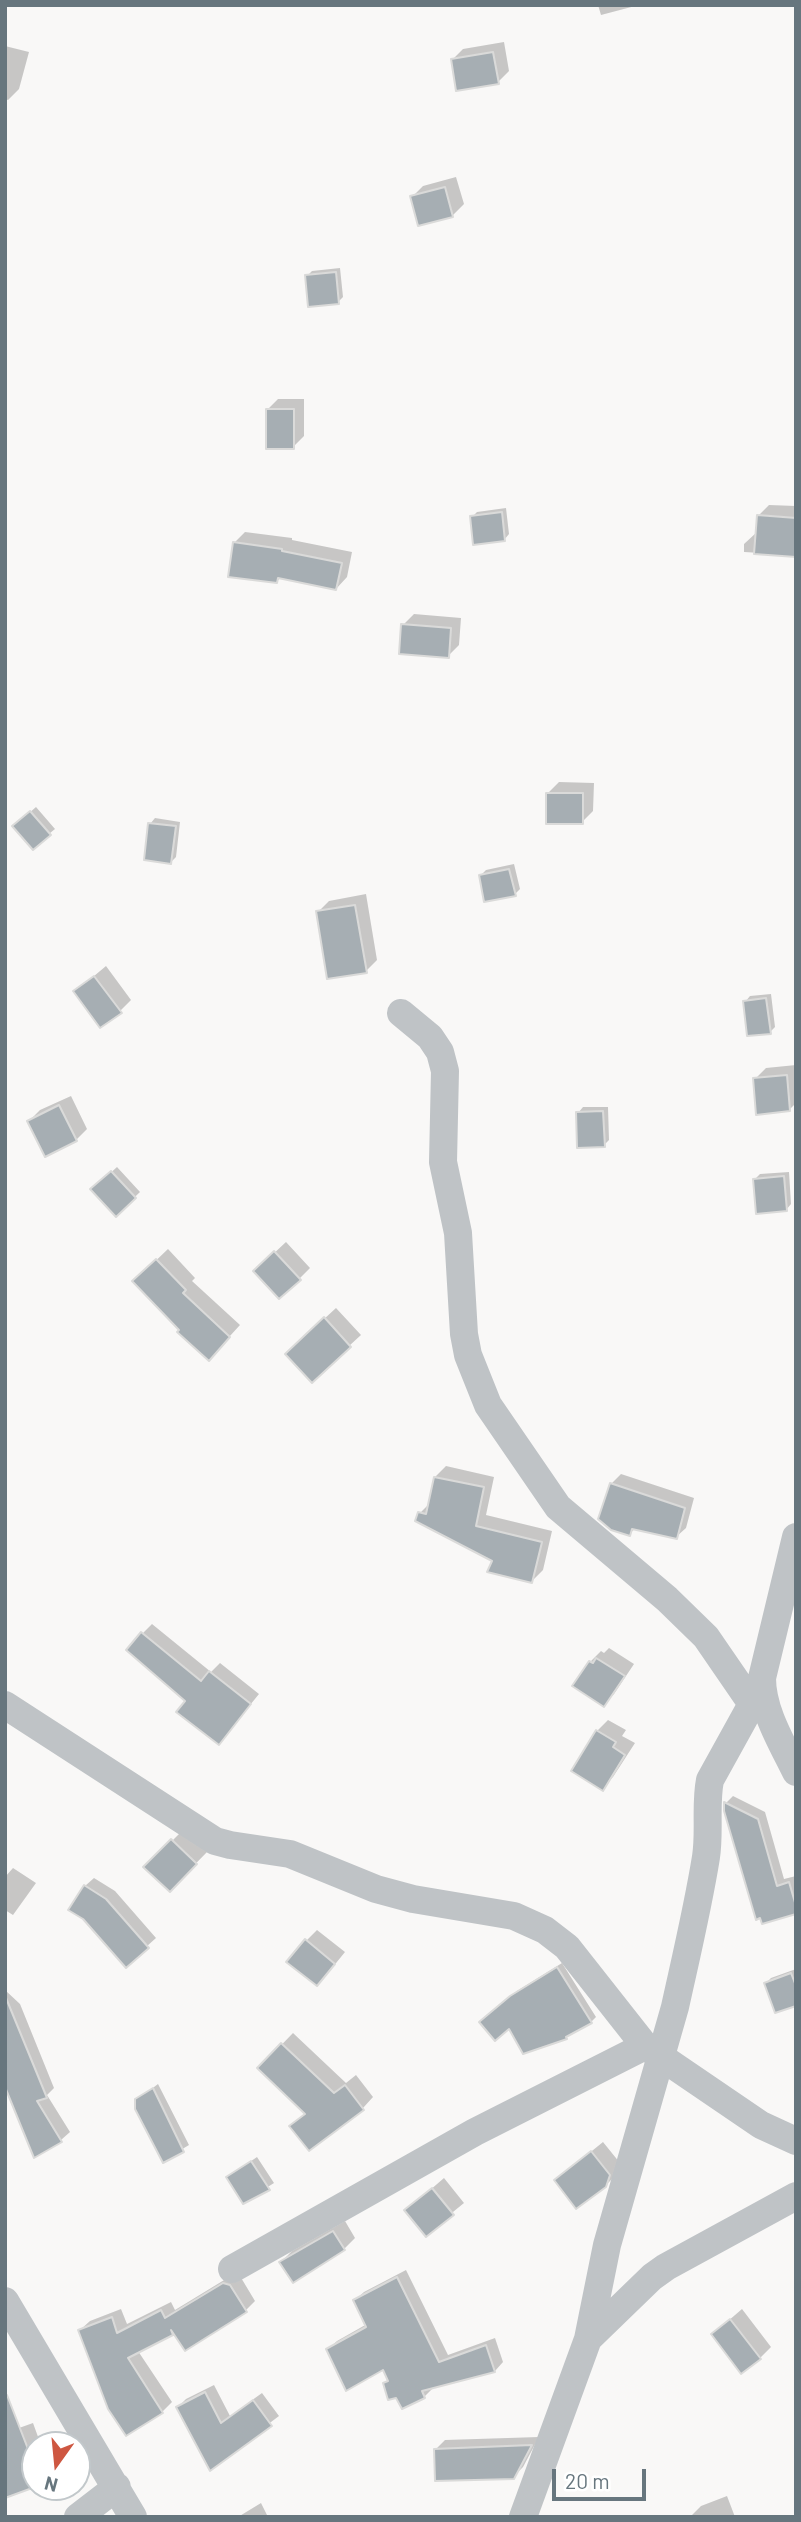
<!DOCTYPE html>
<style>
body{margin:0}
#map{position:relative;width:801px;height:2522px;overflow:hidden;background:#f9f8f7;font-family:Barlow,sans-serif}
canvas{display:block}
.frame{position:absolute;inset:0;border:7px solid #67767e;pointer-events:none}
.north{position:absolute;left:21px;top:2431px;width:70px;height:70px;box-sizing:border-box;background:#fff;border:2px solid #c2c8cb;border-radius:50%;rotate:195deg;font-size:19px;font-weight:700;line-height:28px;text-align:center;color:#67767e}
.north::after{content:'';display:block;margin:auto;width:24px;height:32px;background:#ce5741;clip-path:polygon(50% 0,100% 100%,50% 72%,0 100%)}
.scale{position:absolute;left:552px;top:2469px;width:94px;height:32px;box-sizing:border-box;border:4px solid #67767e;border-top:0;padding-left:9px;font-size:21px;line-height:24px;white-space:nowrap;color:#67767e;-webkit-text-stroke:5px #fff;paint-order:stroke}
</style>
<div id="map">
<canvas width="801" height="2522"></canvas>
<div class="frame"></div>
<div class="north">N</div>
<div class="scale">20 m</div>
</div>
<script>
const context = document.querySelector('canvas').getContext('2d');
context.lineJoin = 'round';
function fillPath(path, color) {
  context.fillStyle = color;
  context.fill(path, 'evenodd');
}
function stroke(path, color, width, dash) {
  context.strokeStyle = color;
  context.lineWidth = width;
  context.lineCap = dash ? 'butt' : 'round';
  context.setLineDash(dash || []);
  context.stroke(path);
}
fillPath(new Path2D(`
 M598,5h41l-38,10z
 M504,42l5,29 -11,11 -46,-22 11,-11z
 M5,46l24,6 -10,37 -11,11 -3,-1z
 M456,177l8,27 -11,11 -41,-18 11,-11z
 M340,268l3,29 -5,5 -31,-26 5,-5z
 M278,399h26v37l-11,11 -26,-37z
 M769,505l27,1v49l-52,-3v-8l13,-12 1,-16z
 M506,508l3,26 -5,6 -32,-23 5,-5z
 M245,532l47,6v2l60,12 -5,25 -11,12 -54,-12 -5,4 -43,-38z
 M414,614l47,4 -2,27 -11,11 -45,-31z
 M559,782l35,1 -1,28 -11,11 -34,-29z
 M36,807l19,22 -22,18 -13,-26z
 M155,818l25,4 -4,35 -5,5 -21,-38z
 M514,864l6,25 -5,5 -34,-19 5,-5z
 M366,894l11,66 -11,11 -48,-59 11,-11z
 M106,966l25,34 -11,11 -45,-19z
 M771,994l4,33 -5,5 -25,-30 5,-6z
 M796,1065v38l-7,7 -34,-31 11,-11z
 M71,1096l16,33 -11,11 -47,-19 11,-11z
 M583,1107h25l1,33 -5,5 -26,-32z
 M117,1167l23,25 -24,23 -23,-26z
 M789,1172l2,32 -5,6 -31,-31 5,-5z
 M286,1242l24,26 -11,11 -44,-8z
 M168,1249l27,29 -3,3 48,44 -21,23 -38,-18 -35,-60z
 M336,1308l25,27 -49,45 -14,-37z
 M446,1466l48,11 -8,38 66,16 -9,39 -11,11 -112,-68 10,-10 5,-26z
 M621,1474l73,24 -8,30 -10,9 -40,-9 -7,6 -29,-16 12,-35z
 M152,1624l59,48 9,-9 39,31 -40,49 -76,-110z
 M609,1648l25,16 -20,30 -11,11 -13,-43 11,-11 3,2z
 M608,1720l18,10 -4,6 13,7 -22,34 -11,11 -5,-57z
 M733,1796l32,16 19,67 12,-3v37l-33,9 -37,-111v-8z
 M183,1830l24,22 -37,38 -24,-23z
 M13,1868l23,15 -23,32 -8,-5v-33z
 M94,1878l21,13 41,47 -30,27 -41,-79z
 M317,1930l28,22 -17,21 -22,-32z
 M562,1963l34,54 -5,5 -25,15 -57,-11 -23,-9 31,-26z
 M796,1969v36l-30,-22 5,-5z
 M5,1990l15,14 34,84 -7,7 23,37 -9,8 -26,16 -30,-73z
 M293,2033l53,50 10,-8 17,22 -10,11 -71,18 14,-13 -47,-45z
 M158,2084l31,61 -25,15 -27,-60z
 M603,2142l17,21 -3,11 -12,12 -49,-6z
 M257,2157l17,26 -30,19 -16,-25z
 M444,2178l20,25 -38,31 -19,-24z
 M345,2221l10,17 -11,11 -51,32 -12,-19 11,-11z
 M406,2270l42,85 47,-17 8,24 -8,9 -62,17 -9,9 -27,-1 -12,-12 4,-5 -5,-11 -56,-19 9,-8 30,-17 -12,-24 9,-8z
 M234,2274l6,2 15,25 -9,9 -72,22 -36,19 34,51 -10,10 -82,-82 10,-9 31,-12 6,15 44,-22 4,8z
 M742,2309l29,38 -11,11 -47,-24z
 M214,2385l16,31 32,-23 17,23 -69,52 -32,-61 8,-8z
 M33,2423l8,22h-6v40l-30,-52z
 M539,2437l-16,30 -10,10 -77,-28 9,-9z
 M727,2496l8,21h-45l11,-11z
 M261,2503l7,14h-30z`), '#0003');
const building = new Path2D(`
 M493,52l6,32 -43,7 -5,-32z
 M445,187l8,30 -35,9 -8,-30z
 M336,272l3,32 -31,3 -3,-32z
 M266,409h28v40h-28z
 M502,512l3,29 -32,4 -3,-29z
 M757,515l39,3v39l-42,-3z
 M233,542l49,7v2l60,12 -6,27 -58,-12 -1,5 -49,-6z
 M401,624l50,4 -2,30 -50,-4z
 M546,793h37v31h-37z
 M30,811l21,24 -18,15 -21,-24z
 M148,823l28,3 -5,38 -27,-4z
 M509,869l7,27 -32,6 -5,-27z
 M355,905l12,68 -40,6 -11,-68z
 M94,976l28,37 -22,15 -27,-37z
 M766,998l5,36 -24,2 -4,-35z
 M787,1075l3,36 -34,4 -3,-37z
 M59,1105l18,36 -32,16 -18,-36z
 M603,1111l2,36 -28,1 -1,-36z
 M111,1171l25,27 -20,19 -26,-28z
 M784,1176l3,35 -31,3 -3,-35z
 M274,1251l27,29 -22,19 -26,-28z
 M156,1259l30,31 -3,3 47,44 -21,24 -32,-29 2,-2 -47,-49z
 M324,1317l27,30 -39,36 -27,-29z
 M434,1477l50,10 -8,39 66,16 -10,41 -45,-11 5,-11 -77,-40 3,-9 8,2z
 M610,1483l75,25 -8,31 -45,-10 -2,7 -19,-6 -13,-11z
 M141,1632l60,49 8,-10 42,33 -32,41 -43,-33 9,-11 -59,-51z
 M596,1658l29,18 -21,31 -32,-21 17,-25 4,2z
 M596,1730l20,12 -3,5 12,8 -22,36 -32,-20z
 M724,1802l34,17 19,67 12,-4 7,24v8l-34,10 -2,-6 -4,2 -32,-109z
 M171,1839l26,25 -27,28 -27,-25z
 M84,1885l22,14 43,49 -23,20 -43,-49 -15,-9z
 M305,1939l30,25 -18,22 -31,-24z
 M557,1967l35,56 -26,14 1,2 -44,15 -14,-25 -14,12 -16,-19 31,-26z
 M791,1973l5,13v20l-21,7 -11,-30z
 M6,1998l41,100 -10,3 25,41 -28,16 -29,-71z
 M281,2043l53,50 11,-8 19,25 -55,41 -20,-25 16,-12 -48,-46z
 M153,2088l31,64 -21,11 -28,-54v-10z
 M591,2151l19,24 -4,12 -30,22 -22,-29z
 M251,2161l19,29 -27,14 -17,-27z
 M432,2188l22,27 -28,22 -22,-27z
 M333,2231l12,19 -52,33 -14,-21z
 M397,2277l42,85 47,-17 9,27 -73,19 3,7 -23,11 -6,-11 -8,2 -5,-17 5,-2 -5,-11 -37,21 -20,-42 40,-22 -13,-27z
 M223,2283l7,2 17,27 -62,39 -14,-21 2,5 -45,23 35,55 -37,23 -18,-27 -30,-79 34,-13 5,16 44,-23 4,8z
 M730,2319l31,40 -20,15 -30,-40z
 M205,2392l16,31 32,-23 19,26 -62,45 -34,-64z
 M5,2395h2l28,72v20l-30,11z
 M532,2445l-18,34 -79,2 -1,-32z`);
fillPath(building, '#a6aeb3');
stroke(building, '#dadad9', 2);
stroke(new Path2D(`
 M401,1013l29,24 10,15 5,19 -2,91 15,71 6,101 4,21 20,50 70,102 109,92 39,38 46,67
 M796,1537l-34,141c0,33 20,65 34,94
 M5,1705l210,136 15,4 60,9 86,35 37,10 101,17 31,14 22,17 78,99 116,79 35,16
 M232,2269l243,-137 170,-86
 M5,2301l128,216
 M588,2339l19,-94 68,-238c11,-50 23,-100 31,-150 4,-26 -1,-52 4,-77l42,-76 10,-10
 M78,2517l39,-30
 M523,2517l65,-178 64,-62 14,-10 130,-71`), '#bfc3c6', 28);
</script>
